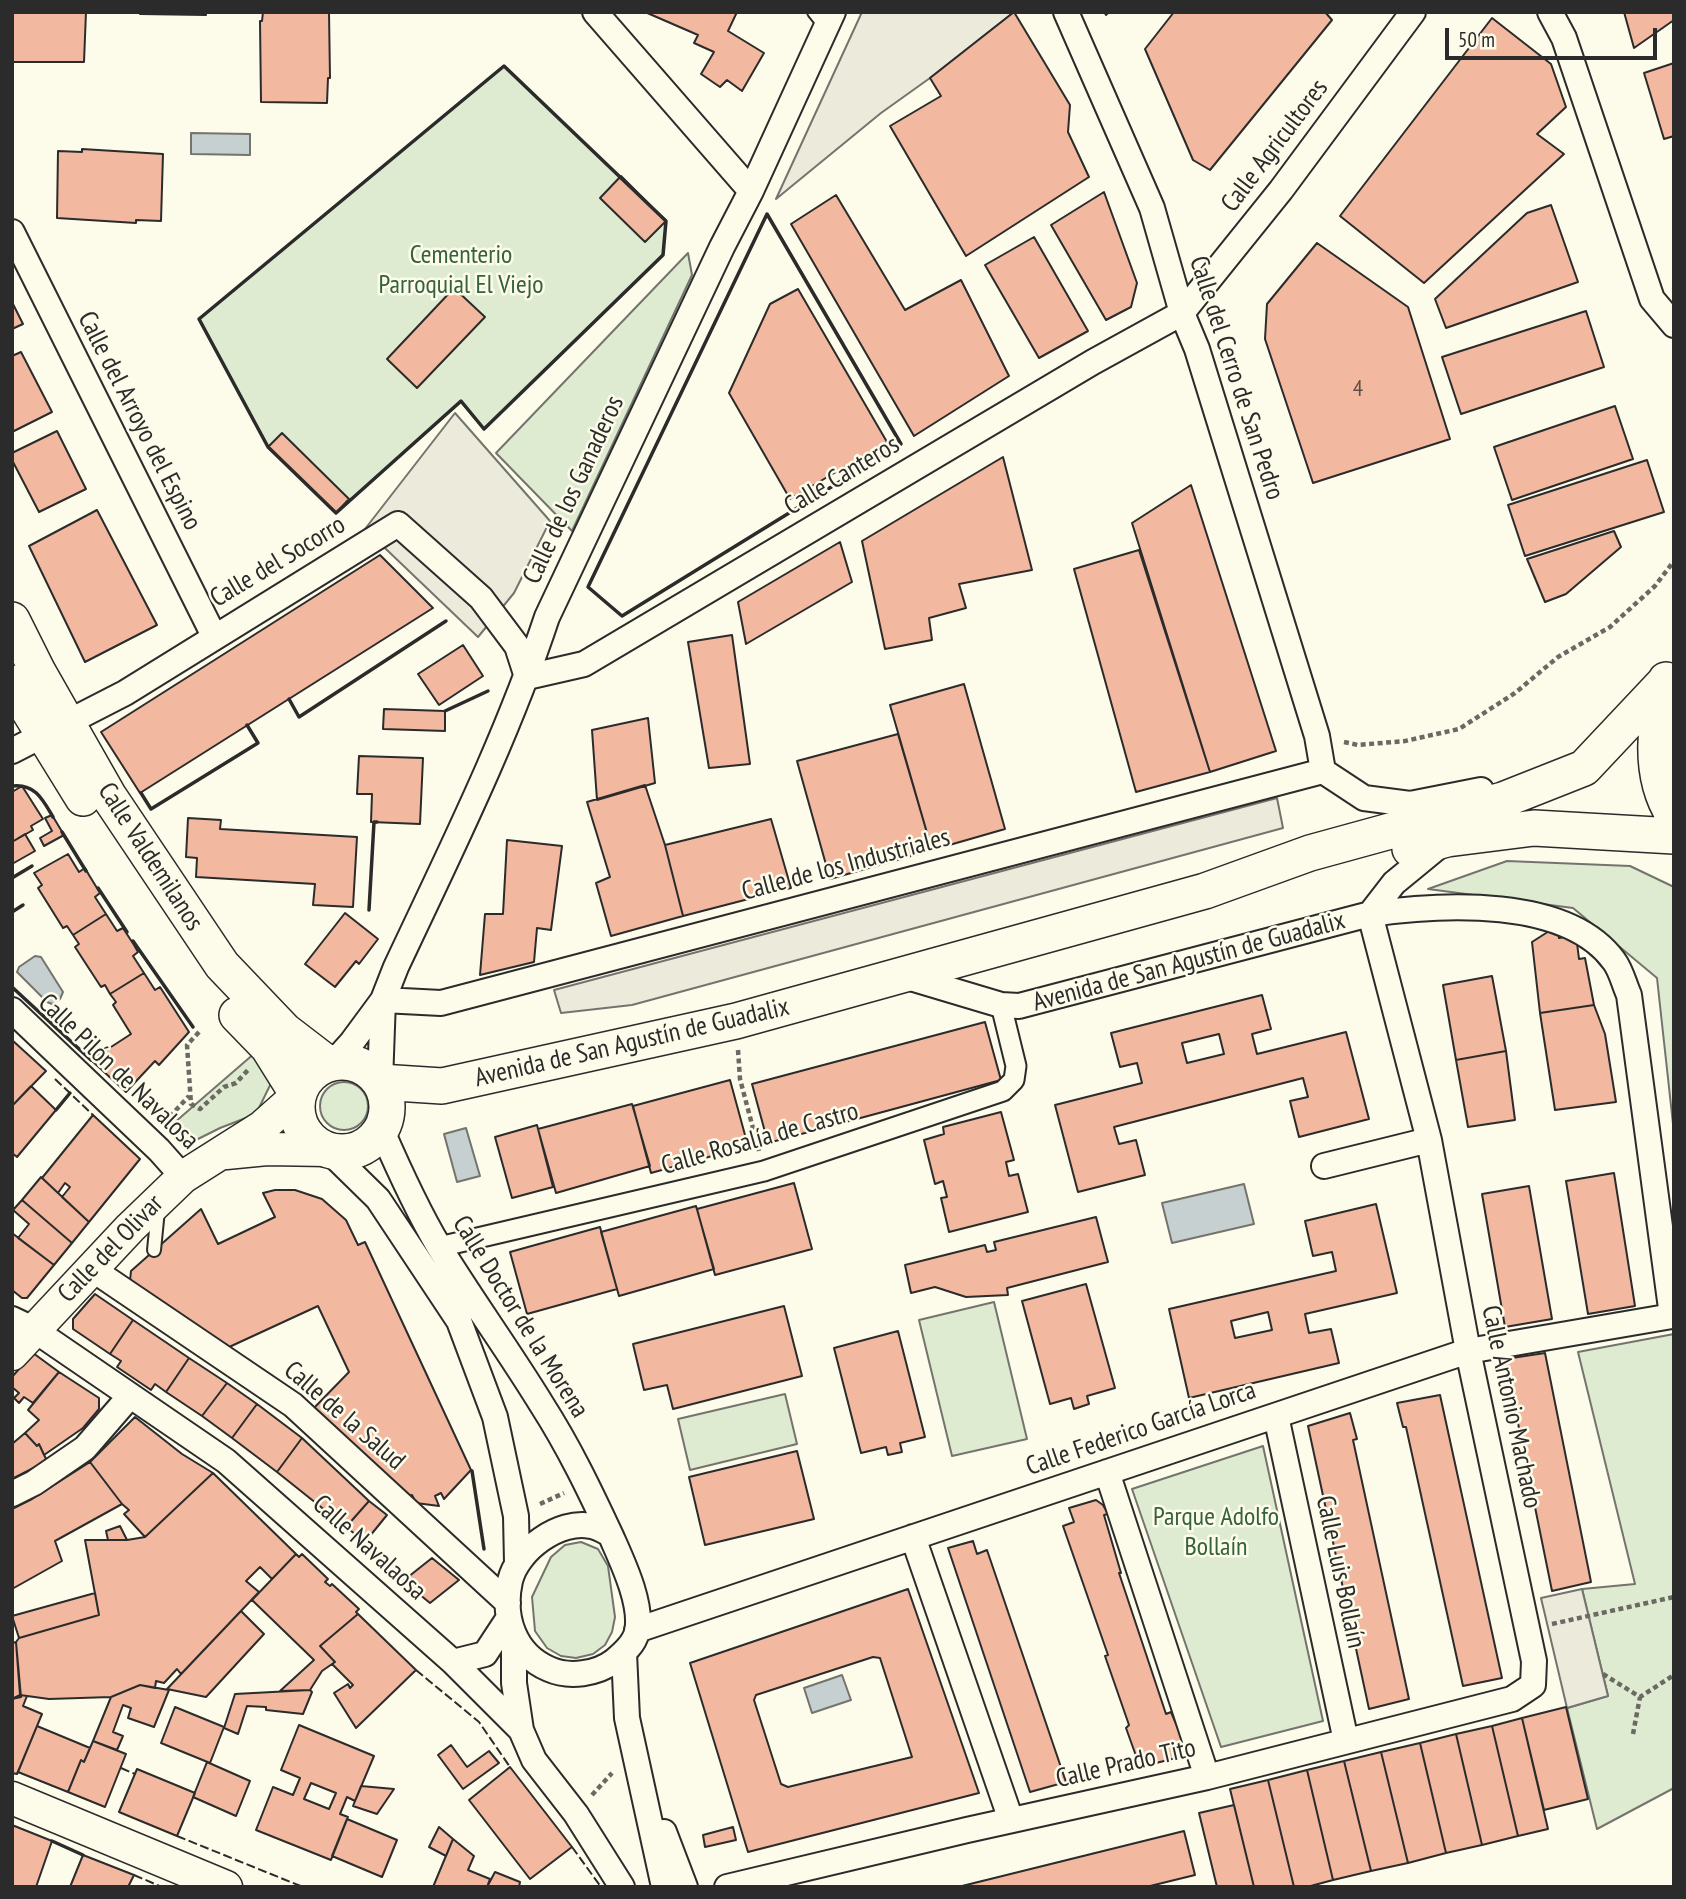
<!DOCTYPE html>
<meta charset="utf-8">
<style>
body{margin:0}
#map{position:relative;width:1686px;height:1899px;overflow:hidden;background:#fdfbea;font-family:"PT Sans Narrow",sans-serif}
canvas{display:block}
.frame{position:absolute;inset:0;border:14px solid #2b2b2b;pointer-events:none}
.scale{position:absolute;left:1445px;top:28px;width:212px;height:32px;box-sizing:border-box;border:4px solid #2b2b2b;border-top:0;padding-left:9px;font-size:21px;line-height:24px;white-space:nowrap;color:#2b2b2b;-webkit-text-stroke:5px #fdfbea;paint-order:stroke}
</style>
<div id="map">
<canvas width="1686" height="1899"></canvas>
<div class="frame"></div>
<div class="scale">50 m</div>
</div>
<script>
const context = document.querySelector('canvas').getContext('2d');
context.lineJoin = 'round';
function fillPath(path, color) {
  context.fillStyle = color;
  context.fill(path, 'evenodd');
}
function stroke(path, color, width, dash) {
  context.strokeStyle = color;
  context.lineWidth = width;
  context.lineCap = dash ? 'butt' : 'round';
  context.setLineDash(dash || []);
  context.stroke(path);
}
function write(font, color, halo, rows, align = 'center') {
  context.font = font + ' "PT Sans Narrow",sans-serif';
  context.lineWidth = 5;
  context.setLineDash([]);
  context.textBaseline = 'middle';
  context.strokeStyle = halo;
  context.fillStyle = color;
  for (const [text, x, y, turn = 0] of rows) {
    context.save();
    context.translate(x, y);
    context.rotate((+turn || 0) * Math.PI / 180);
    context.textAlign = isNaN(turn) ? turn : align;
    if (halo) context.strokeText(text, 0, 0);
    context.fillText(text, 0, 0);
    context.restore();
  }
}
const green = new Path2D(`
 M504,66l162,155 -3,34 -179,174 -23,-27 -125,111 -68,-66 -69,-128z
 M688,253l4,22 -120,256 -76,-78z
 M1507,861l123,5 44,21v246l-17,-155 -84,-70 -145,-19z
 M256,1052l21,19 -21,43 -36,14 -36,18 -17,-17z
 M320 1106a24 24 0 1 1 48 0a24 24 0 1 1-48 0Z
 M994,1302l33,137 -75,17 -33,-136z
 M1674,1334v454l-77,41 -30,-121 41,-12 -26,-107 53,-5 -57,-232z
 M785,1394l12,50 -107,26 -12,-51z
 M1263,1446l60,275 -102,26 -89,-258z
 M581,1542l17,7 10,17 7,51 -3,15 -7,13 -12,9 -17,4 -15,-2 -14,-8 -12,-17 -3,-34 19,-40 14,-12z`);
fillPath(green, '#deebd1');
stroke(green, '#74746e', 2);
const parking = new Path2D(`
 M862,12h152l-84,66 -49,35 -105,86z
 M455,413l95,108 -36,72 -36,44 -113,-108z
 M1277,798l6,30 -651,177 -71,8 -7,-23z
 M1582,1589l26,107 -41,12 -26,-110z`);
fillPath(parking, '#eceadb');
stroke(parking, '#74746e', 2);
const water = new Path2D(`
 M191,133l59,1v21l-59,-1z
 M35,956l6,1 22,35 -3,7 -8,5 -5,-2 -30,-30 2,-5z
 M466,1128l14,48 -23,6 -13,-48z
 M1244,1184l10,40 -82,19 -10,-40z
 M842,1675l9,25 -39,13 -8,-25z`);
fillPath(water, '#c7d0d0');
stroke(water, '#74746e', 2);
const building = new Path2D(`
 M12,12h74l-2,50h-72z
 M140,12h66v3l-66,-1z
 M263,12h66l1,66h-2l-1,25 -66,-1 -1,-81h2z
 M645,12h92l-9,19 36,22 -22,38 -15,-11 -7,7 -19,-13 13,-22 -20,-9 4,-8z
 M1014,12l56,93 -2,27 21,45 -123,79 -76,-130 51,-30 -11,-18z
 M1174,12h151l7,8 -122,150 -17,-10 -48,-111z
 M1624,12h50v8l-40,28z
 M1492,18l59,46 15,43 -29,27 27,20 -140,129 -84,-67z
 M1674,63v73l-10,3 -20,-66z
 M82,149l81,5 -2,67 -25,-1v3l-79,-5 1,-67 24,1z
 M621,176l45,45 -21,21 -45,-44z
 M1104,192l33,91 -6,24 -25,13 -55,-95z
 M836,195l69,115 56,-30 48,96 -95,60 -123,-212z
 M1551,205l27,77 -132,46 -11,-29 92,-86z
 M1034,237l54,94 -49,27 -54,-93z
 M1317,243l91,64 42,132 -137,44 -48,-144 2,-35z
 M454,288l31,29 -68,71 -30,-29z
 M798,289l89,153 -97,57 -61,-106 41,-89z
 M12,302l11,22 -11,5z
 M1586,311l18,56 -143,47 -19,-57z
 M21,352l31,60 -40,20v-76z
 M1615,406l18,53 -121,41 -18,-53z
 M57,431l29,58 -47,23 -27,-52v-7z
 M282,433l67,66 -13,14 -68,-66z
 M1003,457l29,113 -73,14 7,24 -37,10 3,22 -47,9 -23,-108z
 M1647,460l17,52 -139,44 -17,-51z
 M1191,485l85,266 -66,21 -78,-249z
 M97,510l60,115 -72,37 -56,-116z
 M1614,531l7,16 -55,47 -21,8 -18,-43z
 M840,542l12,40 -106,62 -8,-42z
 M1139,550l71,222 -74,20 -62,-223z
 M380,555l53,53 -293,185 -39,-61z
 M732,635l18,129 -41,4 -21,-126z
 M463,645l20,31 -44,29 -21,-31z
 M964,684l41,145 -73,21 -42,-145z
 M384,709l61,2v20l-62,-2z
 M648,718l7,65 -58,17 -5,-70z
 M898,734l34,116 -102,29 -33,-118z
 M359,756l64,2 -3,66 -49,-2 1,-28h-15z
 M645,785l20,60 18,71 -72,20 -15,-53 14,-6 -23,-75z
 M22,786l21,33 -12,7 2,4 -21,12v-50z
 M52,815l12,20 -20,11 -4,-8 12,-7 -7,-13z
 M188,818l33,2 -1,9 137,8 -4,70 -40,-2 2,-21 -119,-7 1,-19 -11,-1z
 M771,819l20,69 -108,28 -18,-71z
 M25,834l10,17 -23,13v-22z
 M507,840l55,6 -11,84 -14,-2 -3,34 -54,13 5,-61h18z
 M68,854l11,18 6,-4 4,7 11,18 -5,4 11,17 -33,21 -6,-9 -4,2 -25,-40 4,-3 -8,-12z
 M345,913l33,26 -19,25 -3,-3 -21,26 -30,-23z
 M106,914l11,17 6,-3 11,17 4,7 -5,4 11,17 -34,21 -5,-9 -4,2 -26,-40 4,-3 -6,-9z
 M1557,926l2,12 17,-3 3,24 6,-1 9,47 -54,8 -8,-71z
 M144,973l11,17 5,-3 29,45 -30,33 -4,-4 -29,31 -35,-32 40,-26 -18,-29 3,-3 -6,-8z
 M1492,976l14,75 -50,9 -13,-75z
 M1262,995l9,34 -19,5 5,20 89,-22 23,87 -70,18 -9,-36 18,-4 -5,-19 -189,49 5,17 17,-4 9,35 -67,17 -23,-87 87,-22 -5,-20 -17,4 -9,-34zM1219,1034l5,20 -37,9 -5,-20z
 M1594,1005l11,29 11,68 -61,8 -15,-97z
 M985,1022l16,58 -233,63 -16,-59z
 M12,1040l34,31 -34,35z
 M1506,1051l9,69 -47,7 -12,-67z
 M730,1080l18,66 -97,27 -18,-67z
 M31,1086l25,24 -39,47 -5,-4v-47z
 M632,1104l18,62 -94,27 -18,-64z
 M1001,1112l13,48 -8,2 3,14 9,-2 10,38 -79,20 -8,-34 6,-1 -4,-16 -8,3 -11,-44 20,-6 -1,-7z
 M93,1115l47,44 -51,63 -27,-25 8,-10 -5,-4 -7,10 -16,-15z
 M537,1125l16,62 -41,11 -17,-61z
 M1614,1173l21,133 -47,8 -22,-133z
 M41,1177l48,45 -17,21 -50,-43z
 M794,1183l18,66 -97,26 -18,-66z
 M1529,1186l23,133 -47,8 -23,-133z
 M275,1190h20l27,9 24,21 12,25 7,-3 106,228 -27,29 -3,-6 -6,3 4,10 -23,-3 -4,-8 -8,4 -92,-89 37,-38 -31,-66 -91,42 -1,-4 -5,3 -91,-66 1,-10 70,-62 17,35 57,-27 -12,-24z
 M22,1200l50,43 -18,22 -36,-27 11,-14 -16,-14z
 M1376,1204l21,89 -92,21 4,19 22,-4 8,34 -150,35 -20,-89 167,-38 -4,-19 -19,4 -8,-35zM1268,1312l4,18 -37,8 -4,-17z
 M696,1206l18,63 -95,27 -18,-64z
 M1096,1217l12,45 -101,26 1,7 -42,2 -31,-10 -24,6 -6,-28 80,-20 2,7 9,-2 -2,-8z
 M600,1227l17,62 -90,25 -17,-62z
 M12,1233l42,32 -27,33h-5l-10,-8z
 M1086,1284l29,104 -28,8 2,8 -15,5 -3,-11 -21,6 -28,-103z
 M95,1294l38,26 -23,34 -37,-25v-10z
 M784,1306l18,70 -129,33 -6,-24 -23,5 -11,-46z
 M133,1320l56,38 -23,34 -11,-8 -4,6 -34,-23 4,-6 -11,-7z
 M898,1331l27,106 -25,6 2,9 -14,3 -2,-8 -25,6 -27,-105z
 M33,1353l26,19 -26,31 -9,-6 -5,6 -5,-5 5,-5 -7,-6v-10z
 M1545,1353l46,229 -39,9 -47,-232z
 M189,1358l38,25 -25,33 -36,-24z
 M59,1372l40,26v11l-16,19 -39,27 -5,-11 -2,2 -12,-13 14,-13 -11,-10z
 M227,1383l30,21 -25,34 -30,-22z
 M1440,1395l62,283 -39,8 -57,-259h-3l-6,-24z
 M257,1404l45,34 -25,34 -45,-34z
 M1350,1413l7,26 -4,1 56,259 -40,10 -61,-283z
 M135,1417l47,37 31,19 -68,64 -21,-23 5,-4 -7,-6 -32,-42z
 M25,1433l12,13 2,-2 8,17 -35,18v-35z
 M302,1438l67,63 -23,26 -69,-55z
 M797,1451l17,68 -109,26 -16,-68z
 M90,1462l32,42 -67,37 7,20 -50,28v-80l20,-10z
 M213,1473l83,81 -24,25 -12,-12 -14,14 13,11 -78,82 -4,-5 -13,14 -8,-2 -1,7 -15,-3 -29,12 -62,2 -29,-4 -4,-53 3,-4 80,-23 -14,-75h42l18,-3z
 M1096,1500l7,5 5,9 -4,1 17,58h-2l47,141 5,-2 14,33 -9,13 -36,9 -14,-39 3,-3 -24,-69 3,-1 -45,-129 11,-4 -5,-14z
 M369,1501l18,14 -22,27 -19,-15z
 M120,1526l7,14h-19l-2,-9z
 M973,1541l4,13 10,-4 79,232 -36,10 -82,-244z
 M296,1554l3,3 3,-3 26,25 -3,3 5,4 2,-2 27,25 -3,3 2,2 -38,32 15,16 -13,9 -12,19 -30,1 34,-31 -62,-60z
 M432,1558l27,22 -29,23 -27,-22z
 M908,1589l71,204 -231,59 -58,-189zM873,1657l7,1 32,99 -124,30 -7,-3 -27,-84 2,-5z
 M95,1593l4,22 -80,23 -7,-22z
 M241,1611l23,23 -58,63 -39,-8z
 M358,1614l58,56 -60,58 -22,-35 14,-9 2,4 3,-3 -21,-21 3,-2 -15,-16z
 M16,1642l5,55 -9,2v-56z
 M140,1685l29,5 -15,37 -26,-9 3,-10 -8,-3 -10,27 10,4 -6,14 -24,-9 18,-44z
 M310,1690l2,2 -9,22 -37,-4v-3l-19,-1 -9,28 -14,-6 11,-34z
 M20,1695l7,1 -4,10 19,8 -25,60 -5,-1v-74z
 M175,1707l49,20 -14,36 -49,-20z
 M1566,1707l22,92 -44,11 -22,-92z
 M1522,1718l26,111 -30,7 -26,-110z
 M299,1725l75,31 -19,45 -8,-4 -7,17 8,3 -17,43 -75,-30 17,-43 20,8 7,-17 -19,-8zM311,1783l25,10 -7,16 -25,-10z
 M37,1726l53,22 -6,14 -3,-2 -13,32 -50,-20z
 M1492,1726l26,110 -36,9 -26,-111z
 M1456,1734l26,111 -36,8 -26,-110z
 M93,1741l33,13 -21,53 -37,-15 13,-32 3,2z
 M1420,1743l26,110 -38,10 -27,-111z
 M451,1745l16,22 22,-16 10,12 -36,26 -25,-34z
 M1381,1752l27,111 -37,8 -27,-110z
 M1344,1761l27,110 -38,9 -26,-110z
 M207,1762l43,19 -14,35 -43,-19z
 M510,1767l62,80 -42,32 -61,-79z
 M137,1769l58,24 -18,43 -58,-24z
 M1307,1770l26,110 -26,7h-13l-26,-107z
 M1268,1780l26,107h-40l-24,-98z
 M361,1786l33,3 -17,25 -24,-8z
 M1234,1805l20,82h-37l-18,-74z
 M347,1819l50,21 -15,37 -50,-21z
 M12,1825l40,16 -16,46h-24z
 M439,1827l14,12 -7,17 -17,-9z
 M733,1827l3,13 -31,7 -2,-12z
 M1184,1831l11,44 -49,12h-188z
 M453,1839l21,17 -6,14 22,9 -3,8h-54z
 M83,1855l51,20 -6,12h-58z
 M495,1872l25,10 -1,5h-32z`);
fillPath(building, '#f2b8a0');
stroke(building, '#2b2b2b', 2);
const service = new Path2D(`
 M814,12l12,15
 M154,1250l4,-40`);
const pedestrian = new Path2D(`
 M439,1247l325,-76 239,-80 11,-11 2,-14 -15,-61`);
const minor = new Path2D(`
 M595,12l156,179
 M1066,12l86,196 30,105 15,36 120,387 6,35
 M1550,12l14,26 88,261 22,26
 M12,232l202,404
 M12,751l113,-58 273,-169 83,74 36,48 10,31 57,-13 509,-302 89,-49 99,-123 132,-178
 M1323,771l41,27 46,6 71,-14
 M904,976l97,29 18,1 351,-92 24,-31 45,-37
 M383,1000l58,3 882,-232
 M12,1010l147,140 24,27
 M334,1062l18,-20 31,-42 13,-33c54,-115 111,-229 151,-350l175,-370 29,-56 82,-179
 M380,1082l3,-82
 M382,1131c17,39 34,77 56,114 33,54 71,106 104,160 27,42 48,86 69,131 11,25 32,68 26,96 -3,12 -13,21 -23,29 -17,13 -45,17 -65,8 -35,-15 -47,-52 -39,-88 7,-31 50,-62 81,-55 6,1 13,5 19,8
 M328,1150l50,49 81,122 36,96 21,99 1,47
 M1324,1166l105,-26
 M92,1269l201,136 215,198
 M12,1319l21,10 193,132 227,201 68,68 13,30 42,54 46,73
 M1276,1416l70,325
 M1107,1472l100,305
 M12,1494l22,-11 51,-35 45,-52
 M913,1537l98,283
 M637,1630l831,-279 204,-35 -43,-321c-5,-11 -8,-25 -15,-34 -47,-65 -174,-57 -244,-47l59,226 39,211 66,310 -1,24 -21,14 -305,78 -240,53 -240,57
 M514,1639v44l7,47
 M624,1653l3,65 37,169
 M453,1662l32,-8 23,-35
 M664,1832l21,55`);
const tertiary = new Path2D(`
 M226,1153l41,-4 61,1
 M12,1354l118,-126 53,-51 79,-50 36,-32
 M12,1798l214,89`);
const secondary = new Path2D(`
 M12,620l26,52 70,123 114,170 63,66 43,33
 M1666,680c-12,44 -18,96 8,136
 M12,683l71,115
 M1410,849l37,-10 87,-11 140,8
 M237,1015l31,32 30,48
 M297 1107a45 45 0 1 1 90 0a45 45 0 1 1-90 0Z
 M380,1082l62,4 294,-65 469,-130 105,-38 193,-53 81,-32 81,-86`);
stroke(service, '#2b2b2b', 16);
stroke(pedestrian, '#2b2b2b', 23);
stroke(minor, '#2b2b2b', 28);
stroke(tertiary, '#2b2b2b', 35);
stroke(secondary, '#2b2b2b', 38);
stroke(new Path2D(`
 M1344,742l14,3 47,-4 54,-12 56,-36 43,-36 52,-30 45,-41 19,-25
 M199,1032l-12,13 4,59 9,5 24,-22 12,-4 12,-13
 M738,1050l2,29 19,72
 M164,1123l25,-27
 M540,1504l24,-11
 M1552,1624l122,-27
 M1603,1674l37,23 34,-22
 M1633,1734l7,-37
 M592,1795l20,-22`), '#6a6964', 4.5, [5, 3.5]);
stroke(service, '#fdfbea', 12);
stroke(pedestrian, '#fdfbea', 19);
stroke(minor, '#fdfbea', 24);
stroke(tertiary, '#fdfbea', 32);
stroke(secondary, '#fdfbea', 35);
stroke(new Path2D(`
 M1104,12l2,3 3,-3
 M55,1079l38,36
 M416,1670l63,52 31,45
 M121,1768l14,6
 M177,1836l126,51
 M572,1847l29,40
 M134,1875l28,12`), '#2b2b2b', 2, [9, 3.5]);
stroke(new Path2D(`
 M504,66l162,155 -3,34 -179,174 -23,-28 -125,112 -68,-66 -69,-128z
 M767,214l134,230 -279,172 -34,-29z
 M289,699l10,18 147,-96
 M445,711l43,-20
 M12,786c23,-3 31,14 41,31
 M141,793l10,16 107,-66 -11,-18
 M62,832l24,39
 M12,878l20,-12
 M98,888l29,44
 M369,910l5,-88h3
 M12,912l11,-7
 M133,941l60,86
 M12,987l79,73
 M56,1110l14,-17
 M472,1471l12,78
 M52,1841l31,14`), '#2b2b2b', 3.5);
write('23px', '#5d4e48', null, [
 ["4",1358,389]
]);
write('26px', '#2b2b2b', '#fdfbea', [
 ["Calle Agricultores",1275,146,-53],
 ["Calle del Cerro de San Pedro",1236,378,72],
 ["Calle del Arroyo del Espino",139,421,63],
 ["Calle Canteros",842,476,-31],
 ["Calle de los Ganaderos",574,490,-65],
 ["Calle del Socorro",278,562,-31],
 ["Calle Valdemilanos",150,857,57],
 ["Calle de los Industriales",846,865,-15],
 ["Avenida de San Agustín de Guadalix",1189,962,-15],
 ["Avenida de San Agustín de Guadalix",632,1043,-13],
 ["Calle Pilón de Navalosa",118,1072,44],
 ["Calle Rosalía de Castro",760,1139,-16],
 ["Calle del Olivar",111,1249,-46],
 ["Calle Doctor de la Morena",520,1317,58],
 ["Calle Antonio Machado",1511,1407,78],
 ["Calle de la Salud",344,1416,41],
 ["Calle Federico García Lorca",1141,1429,-19],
 ["Calle Navalaosa",369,1548,42],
 ["Calle Luis Bollaín",1340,1572,78],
 ["Calle Prado Tito",1126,1764,-13]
]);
write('26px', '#34623c', '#fdfbea', [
 ["Cementerio",461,256],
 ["Parroquial El Viejo",461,286],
 ["Parque Adolfo",1216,1518],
 ["Bollaín",1216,1548]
]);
</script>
